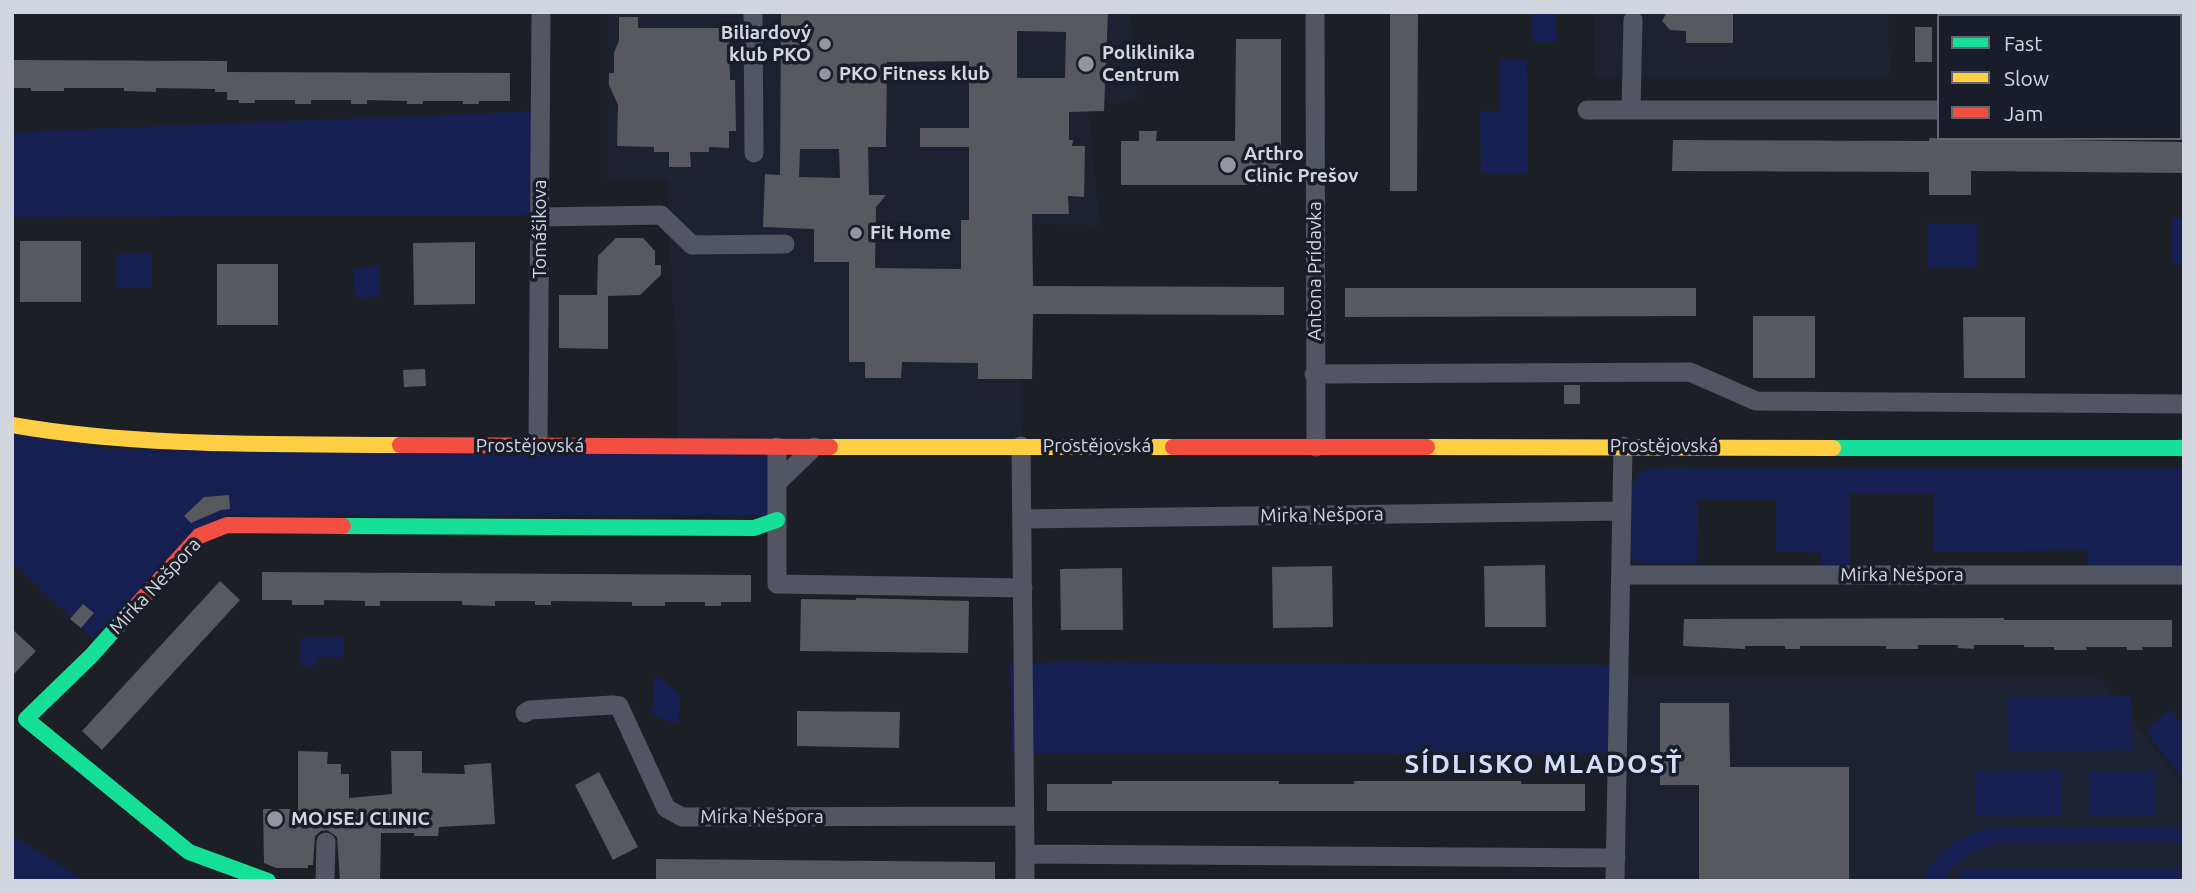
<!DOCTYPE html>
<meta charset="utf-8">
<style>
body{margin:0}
#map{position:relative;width:2196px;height:893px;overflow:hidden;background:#1c1f26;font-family:Ubuntu,sans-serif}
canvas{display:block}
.frame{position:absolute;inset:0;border:14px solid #d2d6de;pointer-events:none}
.legend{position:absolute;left:1937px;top:14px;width:245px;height:126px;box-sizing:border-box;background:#191d29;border:2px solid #636771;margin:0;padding:9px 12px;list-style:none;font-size:21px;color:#d2d6de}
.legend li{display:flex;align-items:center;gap:14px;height:35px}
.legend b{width:35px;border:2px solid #636771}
</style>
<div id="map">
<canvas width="2196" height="893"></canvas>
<div class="frame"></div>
<ul class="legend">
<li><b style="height:9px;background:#16e098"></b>Fast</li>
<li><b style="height:9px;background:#ffcf43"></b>Slow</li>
<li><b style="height:9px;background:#f24e42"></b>Jam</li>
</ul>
</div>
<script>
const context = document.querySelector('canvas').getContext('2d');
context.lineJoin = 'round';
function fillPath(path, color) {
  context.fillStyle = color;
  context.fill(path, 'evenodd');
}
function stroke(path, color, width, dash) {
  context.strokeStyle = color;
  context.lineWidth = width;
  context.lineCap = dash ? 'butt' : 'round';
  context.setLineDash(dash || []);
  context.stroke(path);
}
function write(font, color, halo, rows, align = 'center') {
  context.font = font + ' Ubuntu,sans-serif';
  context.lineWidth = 7;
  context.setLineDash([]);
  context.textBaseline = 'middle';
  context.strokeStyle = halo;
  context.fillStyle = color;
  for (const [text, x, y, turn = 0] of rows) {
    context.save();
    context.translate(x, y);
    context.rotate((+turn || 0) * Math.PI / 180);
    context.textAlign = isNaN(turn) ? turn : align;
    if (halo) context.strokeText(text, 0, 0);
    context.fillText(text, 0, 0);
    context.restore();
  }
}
fillPath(new Path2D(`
 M607,12h523l8,88 -50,7 12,119 -81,-3 3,223 -344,-3 -1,-82 -10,-146 1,-35h-61z
 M1594,12h295l1,66h-296z
 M1611,677l489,1 84,109v94h-571z`), '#1c2232');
fillPath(new Path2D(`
 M1531,12h24l2,29 -24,2z
 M1500,60h27l1,114h-47l-1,-63h20z
 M540,111l-1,104 -527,2v-85z
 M2172,217l12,1v46h-12z
 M1927,223h50v45l-50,-1z
 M116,253h35l1,34h-36z
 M379,266l1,31 -25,1 -2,-30z
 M12,425l92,24 666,-5 4,71h-549l-133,123 -80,-76z
 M1662,467l522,1v100l-96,-2v-16l-154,2v-58h-84v71h-28v-12l-46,-2v-51l-78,-1 -1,65h-58l-6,-5 -3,-7c0,-13 0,-26 0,-39 1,-27 -1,-44 32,-46z
 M301,637l42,1v19h-26l-1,10 -16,-1z
 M1056,662l555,3 3,89 -602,-1 -2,-89z
 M655,675l25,19 -2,31 -26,-10z
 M2131,696l1,54 -123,2 -1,-54z
 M2171,709l13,18v54l-39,-51z
 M2061,770l1,45 -87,1v-45z
 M2155,771v44h-66v-44z
 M2002,827l169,1 13,2v15l-13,-3 -175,1c-23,6 -40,16 -52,38h-21c12,-34 45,-51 79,-54z
 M12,835l73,46h-73z
 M1959,870h225v11h-225z`), '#161f52');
fillPath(new Path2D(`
 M781,12h327l-4,99 -35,1v28h4l-1,6h13l-1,51 -16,-1 1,18h-37l1,72 251,1v28l-251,-1 -1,65h-54v-16l-76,-1 -1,16h-36v-16h-16v-100h-35v-33l-51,-2 2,-53 15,1zM1017,31l49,1 -1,46h-48zM969,61v67h-49v19h49v73h-8v49l-86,-1 1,-61 10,-12h-17l-1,-48h18l1,-85zM800,149h39l1,29 -41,-1z
 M1390,12h28l-1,179h-27z
 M1667,12h66v31h-47v-12l-16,-1 -8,-9z
 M619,17h19v11h91l1,52h5l1,51h-7v17l-20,-1v5h-19l1,15h-22v-15h-15v-5l-37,-1 1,-41 -9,-20v-12h5v-21l5,-11z
 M1915,27h17v35h-17z
 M1236,39h45v146h-160v-44h18v-10h18l-1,10h79z
 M12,60l215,1v11l283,1v28h-31v3h-16v-3h-40v3h-16v-3l-40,-1v4h-16v-4h-40v4h-16v-4h-40v3h-16v-3h-12v-8h-12v-3l-59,-1v4l-32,-1v-3h-60v3h-33v-3h-19z
 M1929,138l255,4v31l-213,-2v24h-42v-23l-257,-1 1,-31 256,1z
 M616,238h27l12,13v14h6v10l-21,20 -32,1v53l-49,-1v-53h38l1,-39z
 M20,241h61v61h-61z
 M475,242v62l-61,1 -1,-62z
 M217,264h61v61h-61z
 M1345,288h351v28l-351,1z
 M1753,316h62v62h-62z
 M1963,317h62v61h-61z
 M425,369l1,17 -22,1 -1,-17z
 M1564,385h16v19h-16z
 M229,495l1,14 -9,1 -30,13 -7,-7 20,-19z
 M1545,565l1,62h-61l-1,-61z
 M1332,566l1,61 -60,1 -1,-61z
 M1122,568l1,62h-62l-1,-61z
 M262,572l489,3v27h-30v4h-16v-4h-40v4h-33v-4l-81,-1v4h-16v-4h-40v5l-33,-1v-4h-82v5h-15v-5l-41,-1v5h-32v-5h-30z
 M220,581l20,19 -138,150 -20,-19z
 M856,598l113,3 -1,52 -168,-2 1,-52 55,1z
 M83,604l11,9 -13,15 -11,-9z
 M2004,618v2h168v27h-30l1,3h-16v-3h-41l1,3h-33v-3h-30v-2h-50v4l-16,-1v-3h-40v4h-32v-3h-86v3h-15v-3h-40v3l-62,-3 1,-27z
 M12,629l24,22 -24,25z
 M1660,703h69l1,64h119v114h-150v-96h-39z
 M797,711l103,1 -1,36 -102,-2z
 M298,751l30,1 -1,12h14v10h8v24l43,-4 -1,-43h31v22l43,1 -1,-9 27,-2 4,61 -56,3 -1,9h-24v-3h-33l-1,48h-40l-3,-44 -10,-7 -6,1 -6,5 -2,29h-5v3h-32l-12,-5 -1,-54h35z
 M599,772l39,75 -25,13 -38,-75z
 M1112,781h167v3h75v-3h167v3h64v27h-538v-27h65z
 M656,859l339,3v19h-339z`), '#57595f');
stroke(new Path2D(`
 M753,12l1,141
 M1315,12l1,435
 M1587,110h352
 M1631,110l2,-90
 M2180,111h4
 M540,217l121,-2 31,30 93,-1
 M1314,374l376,-2 66,29 428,3
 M538,446l3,-434
 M1021,446l4,408 591,4
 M777,447v137l246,4
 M777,483l37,-36
 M1022,519l600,-8
 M1621,575h563
 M525,713l5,-3 82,-5 7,1 47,102 16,9 343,-1
 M325,881l1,-39
 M1025,881v-27
 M1615,881l8,-435`), '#525663', 19);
stroke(new Path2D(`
 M1833,448h351
 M343,526l411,2 23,-8
 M134,608l-43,48 -65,63 163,133 79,29`), '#16e098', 16);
stroke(new Path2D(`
 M12,425c127,22 259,19 388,20
 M830,447h343
 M1427,447l406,1`), '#ffcf43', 16);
stroke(new Path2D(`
 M400,445l430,2
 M1173,447h254
 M134,608l65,-72 28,-11 116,1`), '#f24e42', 16);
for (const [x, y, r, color] of [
 [825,44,7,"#92969e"],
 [1086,64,9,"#92969e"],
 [825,74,7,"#92969e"],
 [1228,165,9,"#92969e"],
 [856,233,7,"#92969e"],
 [275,819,9,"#92969e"]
]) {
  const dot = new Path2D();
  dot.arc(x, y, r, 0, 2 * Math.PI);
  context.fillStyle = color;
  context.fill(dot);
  stroke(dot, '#191d29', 2.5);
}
write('bold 19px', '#d2d6de', '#191d29', [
 ["Biliardový",811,33,"right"],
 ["klub PKO",811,55,"right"],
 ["Poliklinika",1102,53],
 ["Centrum",1102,75],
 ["PKO Fitness klub",839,74],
 ["Arthro",1244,154],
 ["Clinic Prešov",1244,176],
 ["Fit Home",870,233],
 ["MOJSEJ CLINIC",291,819]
], 'left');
write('19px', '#d2d6de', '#191d29', [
 ["Tomášikova",540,229,-90],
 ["Antona Prídavka",1315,271,-90],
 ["Prostějovská",530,446],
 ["Prostějovská",1097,446],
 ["Prostějovská",1664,446],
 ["Mirka Nešpora",1322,515,-1],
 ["Mirka Nešpora",1902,575],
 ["Mirka Nešpora",155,586,-47],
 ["Mirka Nešpora",762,817]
]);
context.letterSpacing = '2px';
write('bold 26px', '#d3ddf9', '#191d29', [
 ["SÍDLISKO MLADOSŤ",1544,764]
]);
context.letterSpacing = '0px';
</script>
